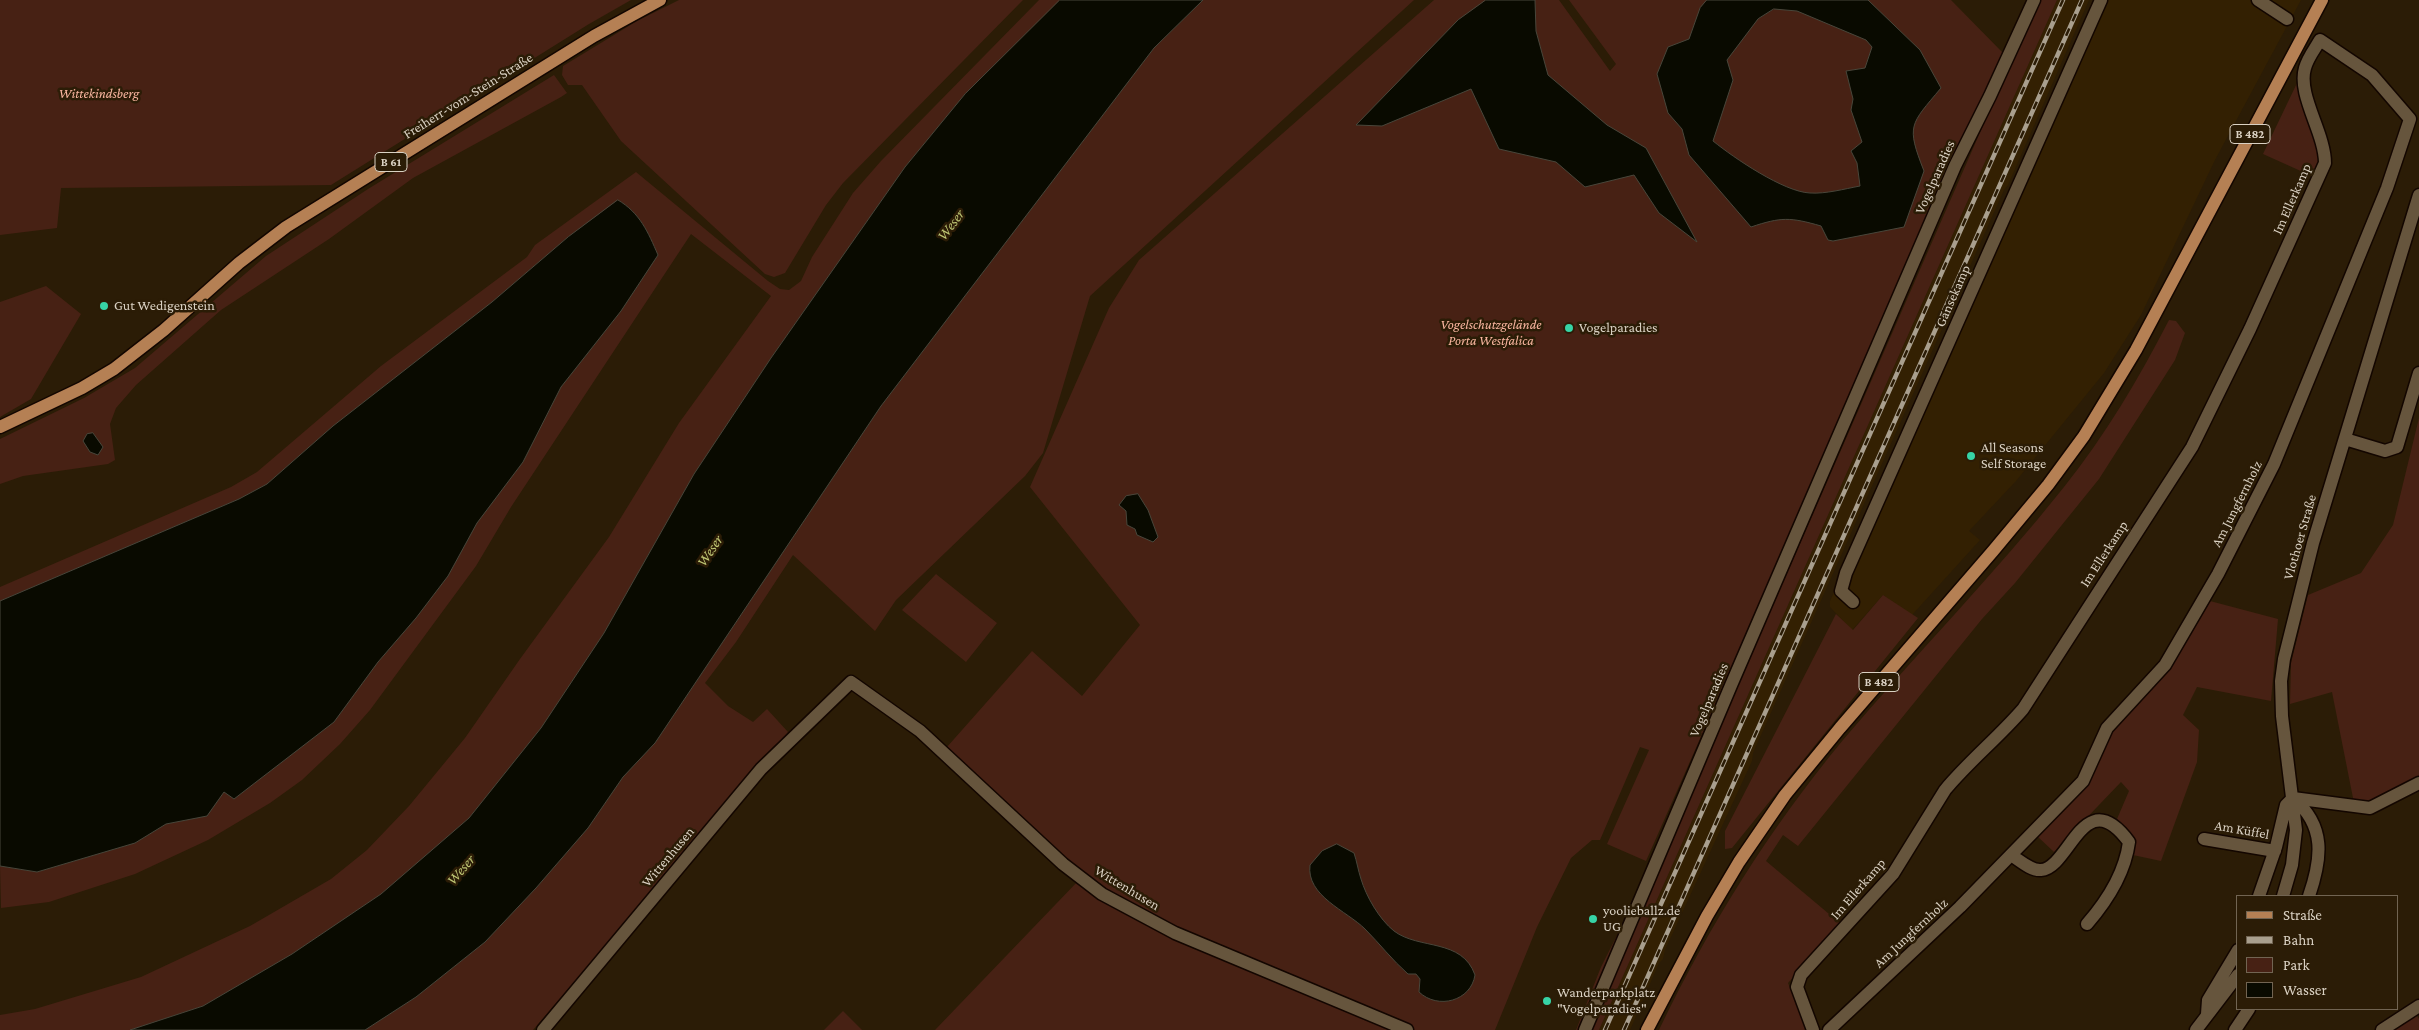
<!DOCTYPE html>
<meta charset="utf-8">
<style>
body{margin:0}
#map{position:relative;width:2419px;height:1030px;overflow:hidden;background:#2b1c06;font-family:"Crimson Pro",serif}
canvas{display:block}
.legend{position:absolute;left:2236px;top:895px;width:162px;height:115px;box-sizing:border-box;background:#2b1c06;border:1px solid #716452;margin:0;padding:6px 9px;list-style:none;font-size:15px;color:#dad1c3}
.legend li{display:flex;align-items:center;gap:10px;height:25px}
.legend b{width:25px;border:1px solid #716452}
</style>
<div id="map">
<canvas width="2419" height="1030"></canvas>
<ul class="legend">
<li><b style="height:6px;background:#b58054"></b>Straße</li>
<li><b style="height:6px;background:#a99f8e"></b>Bahn</li>
<li><b style="height:14px;background:#472114"></b>Park</li>
<li><b style="height:14px;background:#090a00"></b>Wasser</li>
</ul>
</div>
<script>
const context = document.querySelector('canvas').getContext('2d');
context.lineJoin = 'round';
function fillPath(path, color) {
  context.fillStyle = color;
  context.fill(path, 'evenodd');
}
function stroke(path, color, width, dash) {
  context.strokeStyle = color;
  context.lineWidth = width;
  context.lineCap = dash ? 'butt' : 'round';
  context.setLineDash(dash || []);
  context.stroke(path);
}
function write(font, color, halo, rows, align = 'center') {
  context.font = font + ' "Crimson Pro",serif';
  context.lineWidth = 5;
  context.setLineDash([]);
  context.textBaseline = 'middle';
  context.strokeStyle = halo;
  context.fillStyle = color;
  for (const [text, x, y, turn = 0] of rows) {
    context.save();
    context.translate(x, y);
    context.rotate((+turn || 0) * Math.PI / 180);
    context.textAlign = isNaN(turn) ? turn : align;
    if (halo) context.strokeText(text, 0, 0);
    context.fillText(text, 0, 0);
    context.restore();
  }
}
fillPath(new Path2D(`
 M2057,0h32l-81,185 -4,5 -251,563 -1,8 -87,189 -2,9 -4,4 -29,67h-31z
 M2098,0h203l-86,160 -74,155 -37,58 -88,108 -47,50 11,9 -68,75 -29,-20 -31,35 -22,-23v-6z`), '#332002');
fillPath(new Path2D(`
 M0,0h631l-42,24 -258,161 -270,3 -4,40 -57,7z
 M679,0h344l-180,183 -17,22 -41,68 -11,4 -9,-3 -144,-133 -39,-56h-14l-6,-10 1,-9 74,-45z
 M1039,0h21l-95,94 -60,73 -134,191 -77,116 -90,159 -63,95 -72,90 -88,77 -89,59 -89,52 -73,24h-130v-15l35,-6 106,-32 109,-51 81,-47 36,-29 42,-44 56,-68 55,-79 89,-122 70,-114 92,-127 -80,-62 -180,273 -35,59 -106,144 -30,34 -38,36 -32,23 -62,37 -73,34 -86,28 -48,6 -1,-42 37,6 98,-29 31,-19 40,-8 18,-24 10,7 100,-77 44,-60 38,-44 32,-42 28,-53 47,-61 38,-75 60,-76 37,-56c-10,-23 -18,-42 -40,-54l-50,36 -76,65 -159,124 -66,58 -28,15 -239,102v-14l231,-100 26,-15 124,-106 146,-109 8,-12 101,-73 132,109 12,8 9,1 12,-9 11,-24 41,-64 28,-32z
 M1203,0h211l-324,296 -47,157 -18,23 -129,124 -21,31 -82,-76 -57,87 -31,41 23,23 25,16 14,-13 21,23 -255,298h-168l51,-33 69,-55 51,-54 52,-60 35,-51 32,-34 226,-337 273,-358z
 M1434,0h125l51,71 6,-7 -47,-64h382l52,53 -357,808 -39,-17 42,-94 -9,-3 -40,93h-8l-21,18 -34,69 -42,103h-560l144,-150 -140,-124 93,-105 50,45 58,-71 -110,-138 79,-179 30,-48z
 M2038,0h19l-458,1030h-23l25,-63 103,-204z
 M554,75l13,18 -6,4 -148,81 -84,61 -108,71 -85,75 -20,23 -6,16 5,36 -7,4 -85,12 -23,8v-45l84,-41 51,-30 131,-112 102,-67z
 M2298,81l22,78 -6,18 -51,-23z
 M46,286l35,28 -50,85 -31,18v-115z
 M2169,320l7,1 9,12 -10,27 -76,119 -84,104 -33,36 -184,227 -15,-11 -17,26 75,63 -53,59 20,47h-149c51,-106 109,-199 184,-290 72,-85 151,-165 221,-253 41,-51 75,-109 105,-167z
 M2419,418v359l-46,25 -19,1 -22,-111 -42,12 1,-41 17,-68 53,-22 32,-48z
 M936,574l61,49 -31,39 -64,-52z
 M1883,595l35,23 -186,230 -7,1v-18l111,-217 17,16z
 M2210,601l68,18 -7,82 -74,-14 -14,28 16,15 -2,32 -36,99 -28,-6 -1,-18 -15,-18 12,-28 -8,-9 -67,70 -17,-16 50,-53 25,-55z
 M843,1011l19,19h-38z
 M2416,1014l3,5v11h-26z`), '#472114');
const water = new Path2D(`
 M1060,0h143l-49,48 -273,358 -226,337 -32,34 -35,51 -52,60 -51,54 -69,55 -51,33h-235l73,-24 89,-52 89,-60 88,-76 72,-90 63,-95 90,-159 77,-116 134,-191 60,-73z
 M1486,0h49l1,31 12,44 59,50 39,23 51,94 -38,-29 -25,-38 -49,12 -29,-25 -57,-13 -28,-60 -89,37 -26,-1 102,-105z
 M1707,0h161l52,50 21,38c-31,37 -35,37 -17,83l-20,56 -71,14 -5,-1 -7,-14c-31,-9 -40,-9 -70,1l-62,-72 -7,-26 -14,-16 -11,-39 11,-27 21,-8 11,-31zM1774,9l23,2 69,29 6,7 -7,21 -19,3 7,28 -2,11 11,32 -11,9 6,12 3,23c-16,3 -34,8 -50,7 -26,-1 -76,-35 -97,-52l20,-61 -6,-20 31,-41z
 M618,200c22,13 30,32 40,55l-37,56 -60,76 -38,75 -46,61 -29,53 -32,42 -38,44 -44,60 -100,77 -10,-7 -17,24 -41,8 -31,19 -98,29 -37,-6v-265l239,-102 28,-15 66,-58 159,-124 76,-65z
 M93,433l10,14 -5,8 -8,-3 -7,-11 4,-7z
 M1138,494l10,16 10,27 -5,5 -16,-7 -2,-6 -8,-4 -1,-14 -7,-6 7,-9z
 M1337,844l17,9c3,9 4,17 7,26 5,17 18,40 33,52 25,19 68,7 81,44 -4,26 -37,35 -56,17l1,-13 -4,-5h-8c-16,-14 -28,-30 -43,-45 -18,-18 -59,-33 -55,-64l12,-14z`);
fillPath(water, '#090a00');
stroke(water, '#48463a', 1);
const minor = new Path2D(`
 M2258,0l29,19
 M2345,439l40,12 12,-4 22,-74
 M1853,602l-12,-11 5,-18 255,-573
 M2293,798l77,10 49,-25
 M2293,798c33,28 29,60 16,98
 M2204,839l71,12
 M2011,855c8,5 20,16 30,15 29,-2 43,-89 88,-28 -4,31 -22,59 -42,82
 M2259,896l17,-49 10,-42 7,-7
 M2283,896l9,-31 4,-35 -14,-114 -1,-35 3,-22 29,-116 106,-348
 M2207,1014l1,-14 30,-50
 M543,1030l218,-261 90,-87 69,49 143,133 39,30 73,39 232,97
 M1585,1030l147,-347 223,-517 35,-70 44,-96
 M1813,1030l-16,-43 4,-12 92,-101 52,-84c24,-29 53,-52 78,-81l169,-262 58,-118 75,-166c0,-30 -28,-68 -20,-95 3,-11 10,-19 15,-28l52,35 38,44
 M1829,1030l131,-123 123,-126 24,-53 58,-63 53,-91 56,-110 113,-276 23,-69
 M2196,1030l42,-55
 M2235,1030l14,-21
 M2382,1030l37,-24`);
const major = new Path2D(`
 M0,427l82,-39 32,-19 50,-39 75,-67 47,-36 308,-191 66,-36
 M1647,1030l60,-114 32,-54 46,-67 55,-67 153,-177 55,-66 36,-49 52,-86 186,-350`);
stroke(minor, '#130600', 15);
stroke(major, '#130600', 15);
stroke(minor, '#66553d', 12);
stroke(major, '#b58054', 12);
const rail = new Path2D(`
 M1605,1030l458,-1030
 M1624,1030l458,-1030`);
stroke(rail, '#a99f8e', 4.5);
stroke(rail, '#2b1c06', 2.5, [8]);
for (const [x, y, r, color] of [
 [104,306,5,"#37d4a6"],
 [1569,328,5,"#37d4a6"],
 [1971,456,5,"#37d4a6"],
 [1593,919,5,"#37d4a6"],
 [1547,1001,5,"#37d4a6"]
]) {
  const dot = new Path2D();
  dot.arc(x, y, r, 0, 2 * Math.PI);
  context.fillStyle = color;
  context.fill(dot);
  stroke(dot, '#2b1c06', 2);
}
for (const [x, y, w] of [
 [2250,134,40],
 [391,162,32],
 [1879,682,40]
]) {
  const box = new Path2D();
  box.roundRect(x - w / 2, y - 9.5, w, 19, 4);
  context.fillStyle = '#2b1c06';
  context.fill(box);
  stroke(box, '#dad1c3', 1);
}
write('bold 12px', '#dad1c3', null, [
 ["B 482",2250,134],
 ["B 61",391,162],
 ["B 482",1879,682]
]);
write('italic 14px', '#f8b59f', '#2b1c06', [
 ["Wittekindsberg",99,94],
 ["Vogelschutzgelände",1491,325],
 ["Porta Westfalica",1491,341]
]);
write('14px', '#dad1c3', '#2b1c06', [
 ["Freiherr-vom-Stein-Straße",468,96,-32],
 ["Vogelparadies",1935,177,-66],
 ["Im Ellerkamp",2292,199,-66],
 ["Gänsekamp",1953,296,-66],
 ["Am Jungfernholz",2237,504,-63],
 ["Vlothoer Straße",2300,537,-74],
 ["Im Ellerkamp",2104,554,-57],
 ["Vogelparadies",1709,700,-67],
 ["Am Küffel",2242,830,10],
 ["Wittenhusen",668,857,-50],
 ["Wittenhusen",1127,888,31],
 ["Im Ellerkamp",1858,889,-49],
 ["Am Jungfernholz",1911,933,-43]
]);
write('14px', '#dad1c3', '#2b1c06', [
 ["Gut Wedigenstein",114,306],
 ["Vogelparadies",1579,328],
 ["All Seasons",1981,448],
 ["Self Storage",1981,464],
 ["yoolieballz.de",1603,911],
 ["UG",1603,927],
 ["Wanderparkplatz",1557,993],
 ["\"Vogelparadies\"",1557,1009]
], 'left');
write('italic 15px', '#bfc674', '#2b1c06', [
 ["Weser",951,225,-53],
 ["Weser",710,551,-56],
 ["Weser",461,870,-49]
]);
</script>
